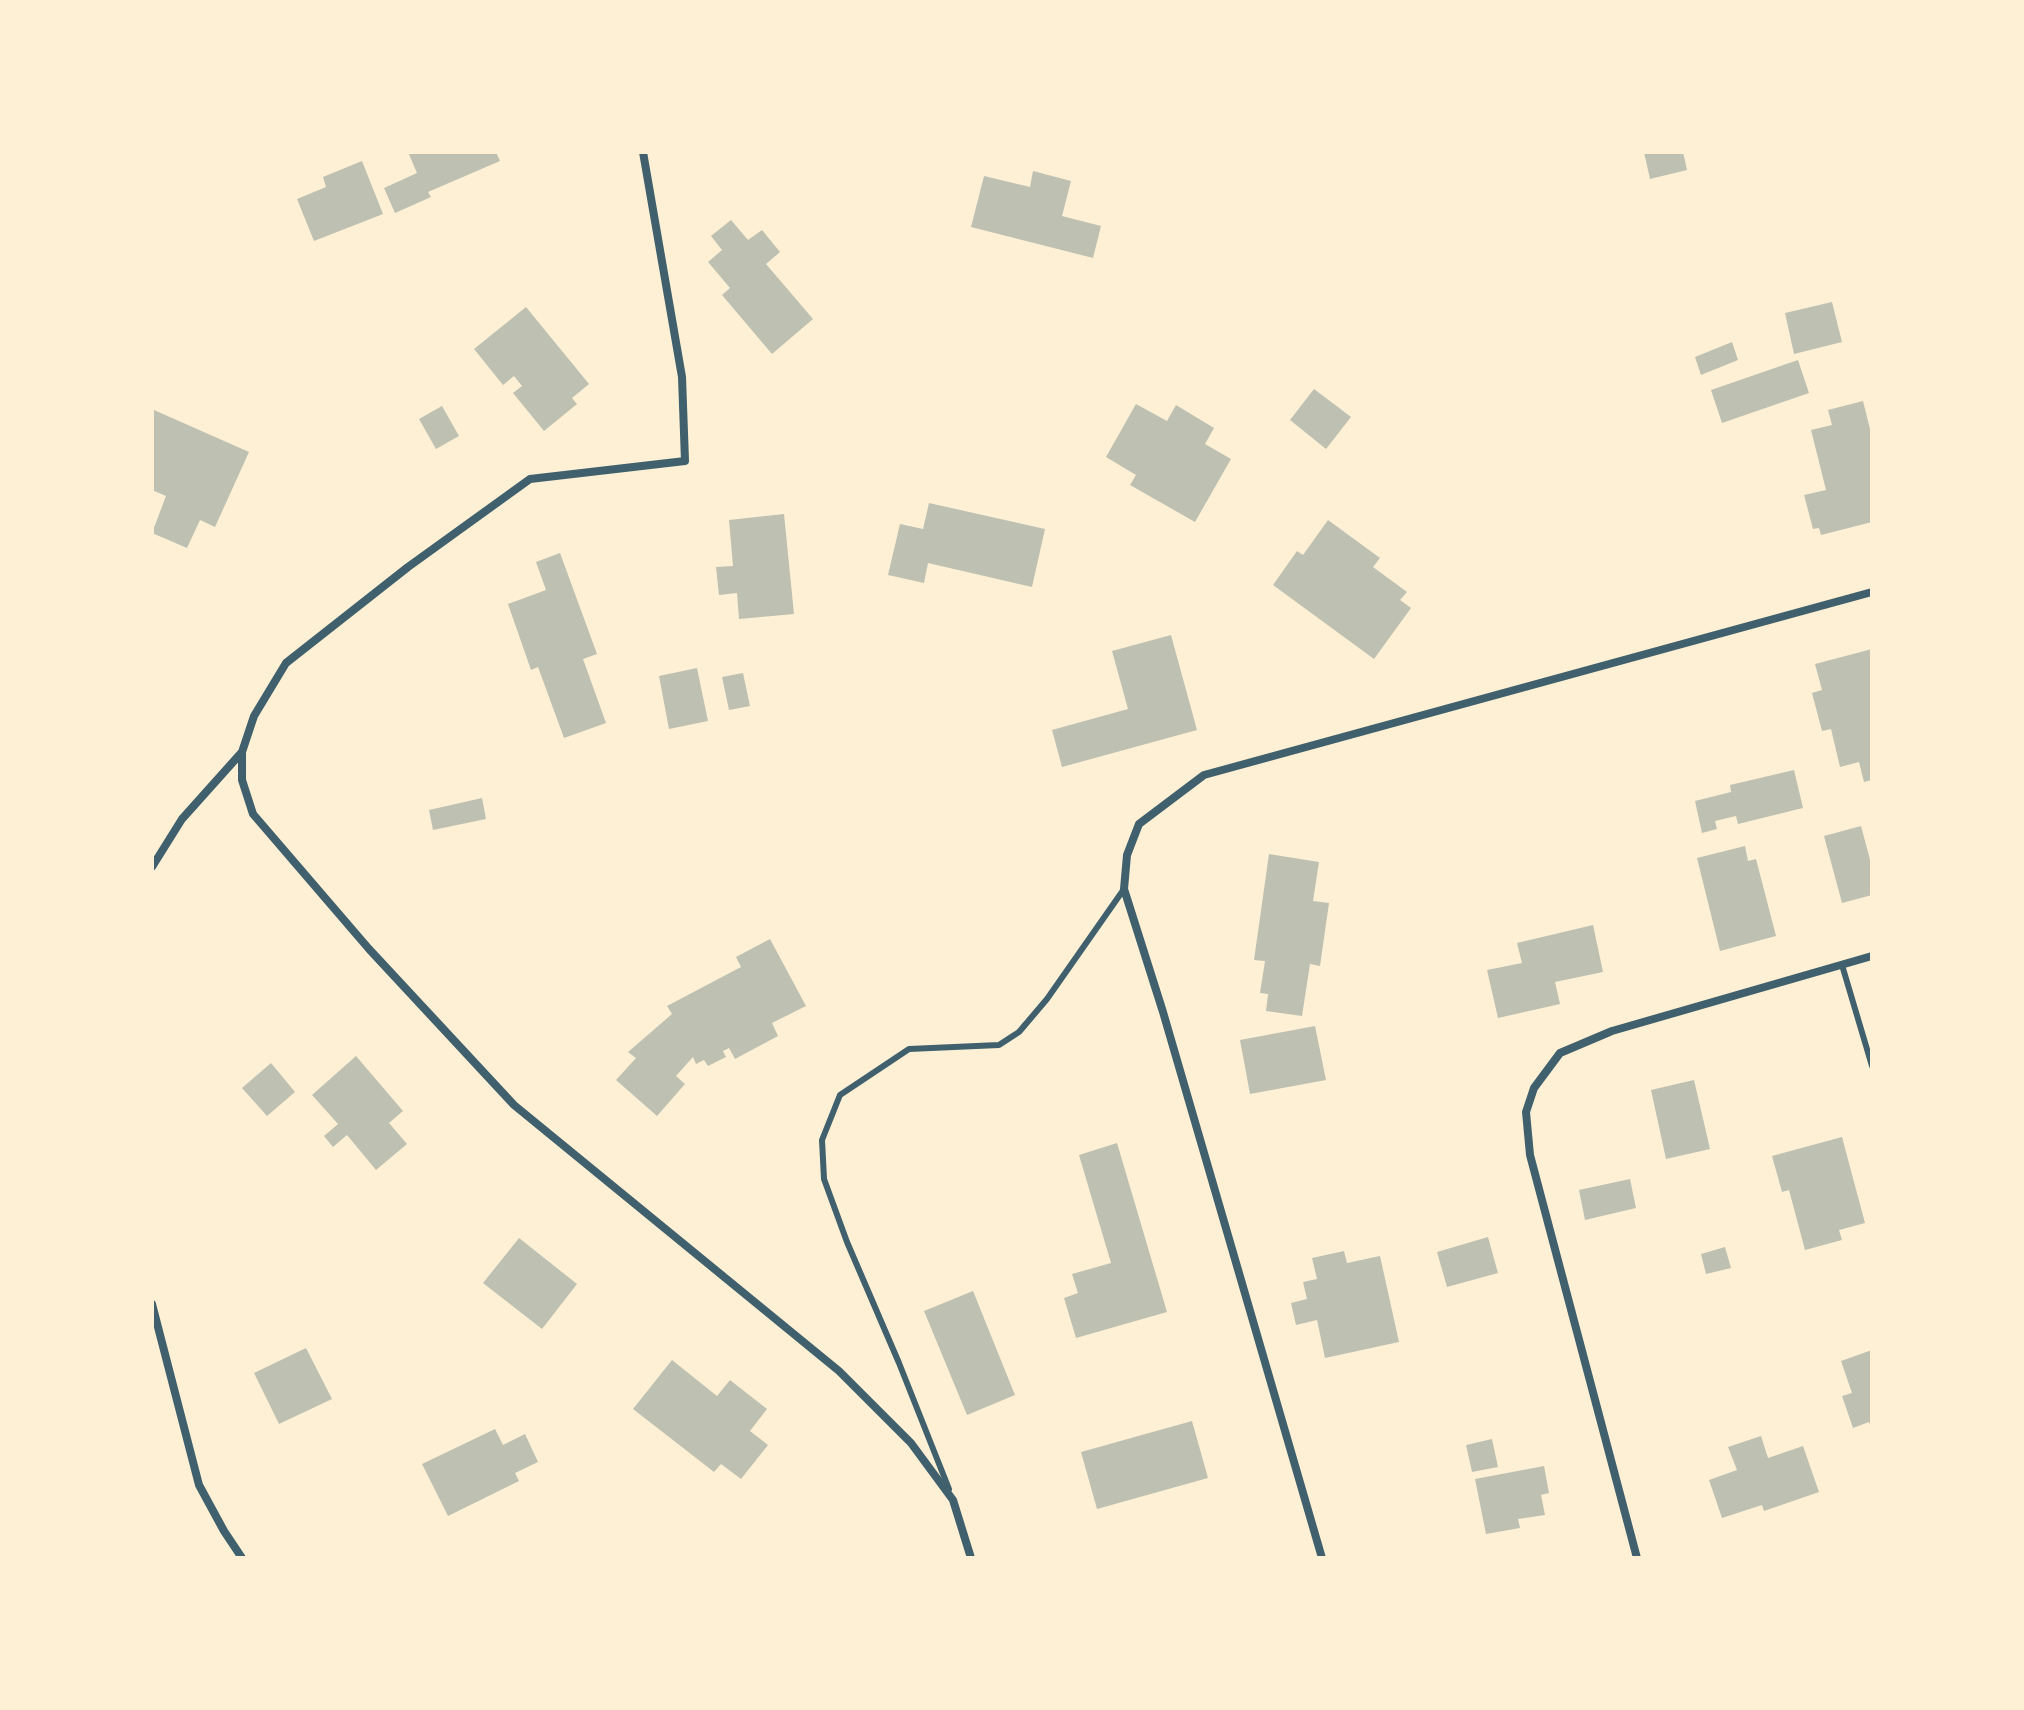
<!DOCTYPE html>
<style>
body{margin:0}
#map{position:relative;width:2024px;height:1710px;overflow:hidden;background:#fdf0d5;font-family:Quicksand,sans-serif}
canvas{display:block}
.frame{position:absolute;inset:0;border:154px solid #fdf0d5;pointer-events:none}
</style>
<div id="map">
<canvas width="2024" height="1710"></canvas>
<div class="frame"></div>
</div>
<script>
const context = document.querySelector('canvas').getContext('2d');
context.lineJoin = 'round';
function fillPath(path, color) {
  context.fillStyle = color;
  context.fill(path, 'evenodd');
}
function stroke(path, color, width, dash) {
  context.strokeStyle = color;
  context.lineWidth = width;
  context.lineCap = dash ? 'butt' : 'round';
  context.setLineDash(dash || []);
  context.stroke(path);
}
fillPath(new Path2D(`
 M408,152h88l4,9 -72,31 3,5 -36,16 -11,-25 33,-15z
 M1644,152h39l4,18 -37,9z
 M362,161l21,53 -69,27 -17,-42 29,-12 -3,-10z
 M1033,171l38,10 -9,35 39,10 -8,32 -122,-31 13,-51 46,11z
 M731,220l17,20 14,-10 18,22 -14,12 47,55 -41,35 -50,-59 8,-7 -22,-26 14,-12 -11,-14z
 M1832,302l10,40 -48,12 -9,-41z
 M526,307l63,77 -17,14 5,6 -33,27 -31,-38 9,-7 -8,-10 -11,9 -29,-36z
 M1732,342l6,18 -37,15 -6,-18z
 M1798,360l11,33 -87,30 -11,-33z
 M1314,389l37,28 -25,32 -36,-29z
 M1863,401l9,36v85l-51,13 -2,-7 -6,1 -9,-34 22,-5 -15,-60 21,-5 -4,-15z
 M1136,404l31,17 9,-16 38,23 -9,16 26,15 -36,63 -65,-37 6,-10 -30,-18z
 M442,406l17,30 -23,13 -17,-30z
 M154,410l95,42 -34,75 -15,-7 -13,28 -35,-15 14,-37 -14,-6v-74z
 M929,503l116,26 -13,58 -104,-24 -4,20 -36,-8 12,-51 23,5z
 M784,514l10,100 -55,5 -2,-26 -18,2 -3,-28 17,-1 -4,-46z
 M1328,520l52,38 -7,9 34,25 -7,8 11,8 -37,51 -101,-74 24,-34 6,4z
 M560,553l37,101 -14,5 23,64 -42,15 -26,-71 -7,3 -23,-66 38,-14 -10,-28z
 M1171,635l26,95 -135,37 -10,-37 76,-21 -16,-58z
 M1872,649v131l-8,2 -5,-20 -19,5 -9,-38 -9,2 -10,-38 10,-3 -7,-26z
 M697,668l11,53 -39,8 -10,-53z
 M743,673l7,33 -21,4 -7,-33z
 M1794,770l9,38 -65,16 -2,-8 -21,5 2,8 -15,4 -7,-32 36,-9 -1,-7z
 M482,798l4,21 -53,11 -4,-20z
 M1861,826l11,41v28l-30,8 -18,-67z
 M1745,846l3,15 8,-2 20,77 -56,15 -23,-93z
 M1269,854l50,8 -6,39 16,2 -9,63 -10,-2 -8,52 -36,-5 2,-17 -8,-1 5,-32 -11,-1z
 M1593,925l10,47 -48,10 5,22 -62,14 -11,-48 35,-7 -5,-20z
 M770,939l36,67 -34,17 6,13 -43,23 -6,-11 -6,3 3,6 -18,9 -4,-6 -8,4 -3,-7 -17,19 9,8 -28,32 -41,-36 20,-22 -8,-6 44,-38 -5,-8 74,-39 -5,-10z
 M1315,1026l11,54 -76,14 -10,-54z
 M356,1056l47,55 -14,12 18,21 -31,26 -29,-35 -14,12 -9,-11 14,-12 -26,-29z
 M271,1063l24,29 -28,24 -25,-28z
 M1694,1080l16,69 -44,10 -15,-69z
 M1842,1137l23,86 -26,7 3,10 -37,10 -16,-60 -7,2 -10,-36z
 M1117,1143l50,169 -91,26 -12,-40 14,-5 -6,-19 39,-11 -32,-108z
 M1630,1179l6,29 -51,12 -6,-30z
 M1488,1237l10,36 -51,14 -10,-35z
 M519,1238l58,46 -35,45 -59,-46z
 M1725,1247l6,21 -25,6 -5,-20z
 M1344,1251l3,12 33,-7 19,86 -74,16 -8,-38 -21,5 -5,-22 16,-4 -4,-17 14,-3 -5,-21z
 M973,1291l42,104 -48,20 -43,-104z
 M306,1348l26,51 -53,25 -25,-51z
 M1872,1350v80l-3,-8 -16,6 -11,-32 10,-3 -11,-32z
 M672,1360l45,36 13,-16 37,29 -17,22 18,14 -27,34 -20,-15 -7,8 -81,-63z
 M1192,1421l16,57 -111,31 -16,-57z
 M495,1429l8,16 22,-11 13,28 -23,11 4,8 -71,35 -26,-52z
 M1761,1436l7,22 35,-12 16,46 -55,19 -2,-6 -40,13 -13,-38 28,-10 -9,-23z
 M1492,1439l6,28 -26,5 -6,-27z
 M1544,1466l5,27 -8,2 4,20 -27,4 2,9 -34,6 -11,-55z`), '#bec0b2');
stroke(new Path2D(`
 M1842,965l30,101
 M949,1489l-50,-126 -52,-121 -23,-63 -2,-39 18,-45 69,-46 90,-4 20,-13 28,-33 77,-110`), '#3f606c', 6);
stroke(new Path2D(`
 M643,152l39,225 3,84 -155,18 -122,88 -122,96 -32,53 -12,36v28l11,34 116,135 145,156 325,266 72,72 42,57 18,58
 M152,867l30,-48 60,-67
 M152,1304l47,181 25,46 18,27
 M1322,1558l-159,-546 -39,-123 3,-34 12,-31 65,-49 668,-183
 M1637,1558l-107,-403 -4,-43 8,-24 26,-35 52,-22 260,-75`), '#3f606c', 8);
</script>
